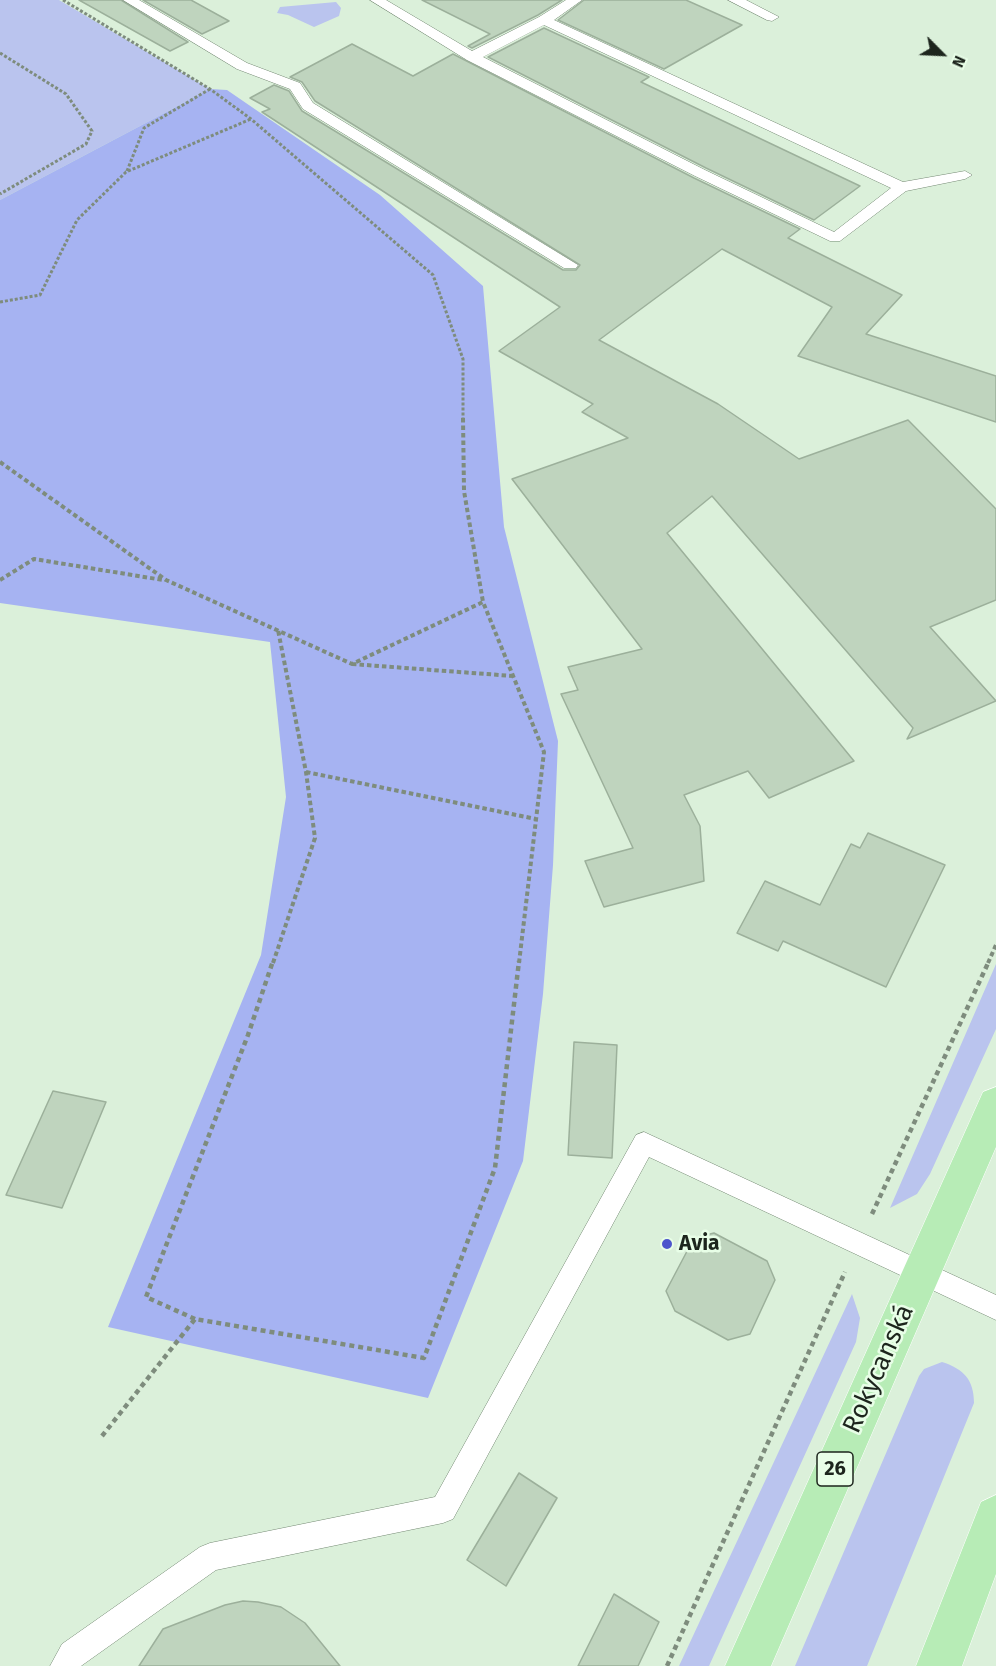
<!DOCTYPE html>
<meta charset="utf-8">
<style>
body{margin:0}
#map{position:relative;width:996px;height:1666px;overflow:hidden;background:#dbf0da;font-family:"Fira Sans",sans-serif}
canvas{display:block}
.north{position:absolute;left:912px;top:24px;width:60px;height:60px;-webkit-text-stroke:4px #e8fee7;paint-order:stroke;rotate:114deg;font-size:16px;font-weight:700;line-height:24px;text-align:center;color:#1d251d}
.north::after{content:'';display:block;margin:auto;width:21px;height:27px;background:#1d251d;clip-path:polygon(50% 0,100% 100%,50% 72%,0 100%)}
</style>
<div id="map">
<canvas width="996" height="1666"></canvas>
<div class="north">N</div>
</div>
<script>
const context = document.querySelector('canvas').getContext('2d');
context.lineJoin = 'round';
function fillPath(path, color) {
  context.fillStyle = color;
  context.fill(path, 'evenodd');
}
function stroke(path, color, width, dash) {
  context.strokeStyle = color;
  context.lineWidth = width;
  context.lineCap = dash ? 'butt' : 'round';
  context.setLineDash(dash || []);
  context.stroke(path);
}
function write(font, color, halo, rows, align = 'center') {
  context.font = font + ' "Fira Sans",sans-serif';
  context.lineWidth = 5;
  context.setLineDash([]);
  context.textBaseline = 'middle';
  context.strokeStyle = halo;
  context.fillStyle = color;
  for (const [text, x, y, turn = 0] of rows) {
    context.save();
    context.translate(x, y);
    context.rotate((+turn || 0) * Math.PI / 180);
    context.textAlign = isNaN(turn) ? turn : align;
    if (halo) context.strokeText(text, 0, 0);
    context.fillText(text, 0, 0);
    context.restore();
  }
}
fillPath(new Path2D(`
 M0,0h59l151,89 -210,111z
 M336,2l5,6 -2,8 -25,11 -26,-12 -11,-2 3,-6z
 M996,964v65l-66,145 -13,20 -27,14z
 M852,1294l8,24 -4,24 -147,324h-30z
 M942,1362c22,7 32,18 32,41l-107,263h-72l124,-290 5,-7z`), '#bac4ee');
fillPath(new Path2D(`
 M210,89l17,1 153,105 103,91 21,241 54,214 -5,124 -10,129 -20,167 -95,237 -320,-71 153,-372 25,-158 -16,-155 -270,-39v-403z`), '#a6b3f2');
const building = new Path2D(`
 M79,0h42l67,42 -18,9z
 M143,0h48l38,21 -27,13z
 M422,0h140l-24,15 -66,33 -4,-2 22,-12z
 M584,0h102l56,25 -78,44 -106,-49z
 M544,28l105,49 -8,5 219,104 -46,34 -108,-52 -218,-111z
 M352,44l61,32 40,-22 241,124 106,51 -12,9 114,57 -36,39 130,42v46l-198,-66 34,-49 -110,-58 -123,91 119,64 81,55 109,-39 88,89v91l-66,27 66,74 -89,38 6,-11 -201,-232 -45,37 187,228 -85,37 -21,-27 -64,24 16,31 4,55 -100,26 -19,-46 48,-13 -72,-154 17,-4 -10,-23 74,-18 -130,-170 116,-41 -46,-26 11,-8 -94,-53 61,-44 -298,-195 8,-3 -20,-11 24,-13 15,6 13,20 261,159h13l4,-5 -265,-164 -13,-19 -12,-5z
 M868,833l77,32 -59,122 -103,-46 -5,10 -41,-18 28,-52 55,24 31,-61 9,4z
 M574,1042l43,3 -5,113 -44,-3z
 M53,1091l53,11 -44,106 -56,-13z
 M714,1233l53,28 8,19 -25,54 -22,6 -53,-29 -9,-20 28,-53z
 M519,1473l38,25 -51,88 -39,-26z
 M614,1594l45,28 -21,44h-60z
 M243,1601l15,1 23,5 24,16 35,43h-201l24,-37 62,-24z`);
fillPath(building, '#bfd4be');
stroke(building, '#9cb09b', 1.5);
const service = new Path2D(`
 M123,0h16l108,63 53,20 13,20 265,162 -2,3h-12l-261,-159 -13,-20 -53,-20z
 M370,0h16l86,51 67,-34 27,-17h16l-28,20 349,162 62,-11 7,4 -7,4 -59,12 -66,50h-10l-135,-65 -228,-116zM544,25l347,163 -57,44 -129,-62 -222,-113z
 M728,0h18l33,17 -7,4 -5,-1z
 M644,1132l352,163v25l-347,-163 -196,362 -10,4 -227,47 -135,96h-31l12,-22 138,-97 10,-4 225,-46 201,-362z`);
const primary = new Path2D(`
 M996,1087v60l-225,519h-46l258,-574z
 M996,1495v79l-34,92h-46l65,-164z`);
stroke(service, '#758974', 1);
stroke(primary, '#fff', 1);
stroke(new Path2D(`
 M63,0l147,89 41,30 182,156 30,84v61
 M0,53l66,41 26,37 -6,13 -86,50
 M127,171l17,-43 66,-39
 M0,302l40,-7 37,-75 49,-48 125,-53`), '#7e8c7d', 3, [3, 2]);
stroke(new Path2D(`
 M463,418l1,73 19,111
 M0,462l166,118 186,84 131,-62 61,150 -25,211
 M0,580l34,-21 129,21
 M352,664l161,12
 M306,772l230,47
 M273,963l42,-125 -9,-66 -28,-142
 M988,963l8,-18`), '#7e8c7d', 4, [4.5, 3]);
stroke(new Path2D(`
 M872,1214l117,-253
 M195,1319l-49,-22 102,-262 25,-74
 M102,1436l93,-117 229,39 71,-190 24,-207
 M667,1666l178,-394`), '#7e8c7d', 4.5, [5, 4]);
fillPath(service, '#fff');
fillPath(primary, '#b7ecb6');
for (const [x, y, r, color] of [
 [667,1244,6,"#4d56cc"]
]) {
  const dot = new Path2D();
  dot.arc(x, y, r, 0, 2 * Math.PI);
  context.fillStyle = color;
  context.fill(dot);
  stroke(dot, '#e8fee7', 2);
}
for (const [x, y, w] of [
 [835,1469,36]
]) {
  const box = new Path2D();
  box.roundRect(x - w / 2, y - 17, w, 34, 4.5);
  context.fillStyle = '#e8fee7';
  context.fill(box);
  stroke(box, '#1d251d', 1.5);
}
write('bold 20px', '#1d251d', null, [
 ["26",835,1469]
]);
write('bold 21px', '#1d251d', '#e8fee7', [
 ["Avia",679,1244]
], 'left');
write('26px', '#1d251d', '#e8fee7', [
 ["Rokycanská",879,1369,-66]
]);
</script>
